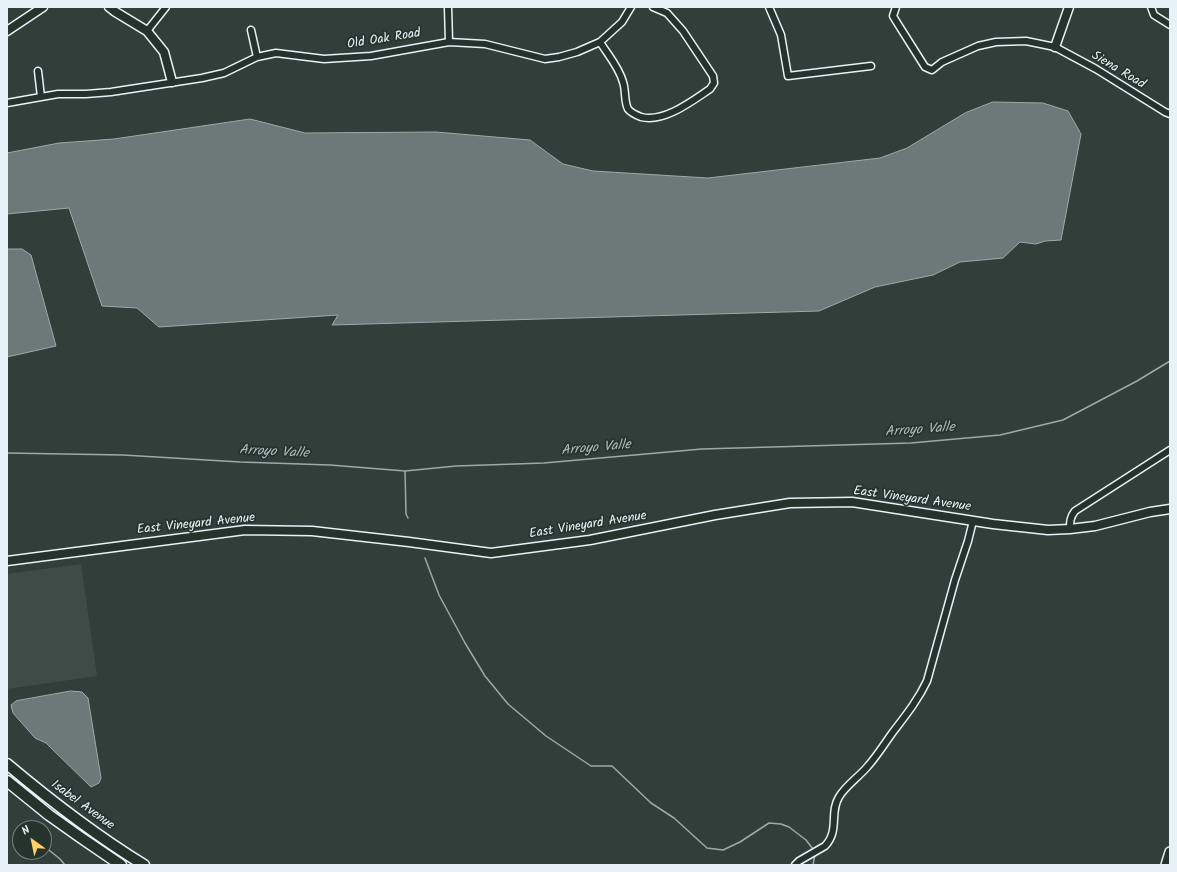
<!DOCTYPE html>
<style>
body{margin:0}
#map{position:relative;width:1177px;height:872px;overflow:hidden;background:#323e39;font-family:Kalam,sans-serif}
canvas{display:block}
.frame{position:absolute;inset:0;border:8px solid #e8f1f8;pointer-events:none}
.north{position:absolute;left:12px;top:820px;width:40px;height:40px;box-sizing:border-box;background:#26332d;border:1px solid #747f7e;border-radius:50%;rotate:327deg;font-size:11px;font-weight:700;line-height:16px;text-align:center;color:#e8f1f8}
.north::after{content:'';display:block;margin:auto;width:14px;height:18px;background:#ffd166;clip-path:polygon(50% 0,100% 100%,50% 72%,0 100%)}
</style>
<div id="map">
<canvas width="1177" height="872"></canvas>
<div class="frame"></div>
<div class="north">N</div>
</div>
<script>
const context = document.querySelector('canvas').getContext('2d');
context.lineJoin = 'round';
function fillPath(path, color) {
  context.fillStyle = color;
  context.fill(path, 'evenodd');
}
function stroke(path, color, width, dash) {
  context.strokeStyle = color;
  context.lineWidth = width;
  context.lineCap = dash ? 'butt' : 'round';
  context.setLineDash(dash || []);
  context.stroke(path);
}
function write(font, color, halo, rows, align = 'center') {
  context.font = font + ' Kalam,sans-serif';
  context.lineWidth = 3.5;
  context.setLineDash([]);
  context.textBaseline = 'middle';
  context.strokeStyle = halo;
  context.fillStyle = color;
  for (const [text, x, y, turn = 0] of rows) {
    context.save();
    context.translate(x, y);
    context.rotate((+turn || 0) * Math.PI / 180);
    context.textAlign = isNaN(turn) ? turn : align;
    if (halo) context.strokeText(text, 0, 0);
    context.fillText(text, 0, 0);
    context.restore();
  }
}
fillPath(new Path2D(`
 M81,564l16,112 -90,13v-115z`), '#3f4b46');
const water = new Path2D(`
 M993,102l50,1 25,8 13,23 -20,106 -16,1 -9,3 -16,-2 -17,16 -43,4 -27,13 -58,12 -56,24 -487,14 6,-10 -179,12 -22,-19 -35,-2 -33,-98 -62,6v-61l52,-10 55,-4 136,-20 55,14 131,-1 94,8 33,24 30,7 115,7 172,-20 27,-10 58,-35z
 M7,249h15l9,6 25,91 -49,11z
 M71,691l11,1 6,6 13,80 -2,5 -8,4 -45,-44 -11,-5 -22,-25 -2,-8 5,-4z`);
fillPath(water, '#6d7978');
stroke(water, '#9ea9ab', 1);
stroke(new Path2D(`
 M7,453l116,2 117,7 90,3 75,6 51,-5 88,-3 158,-14 209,-6 89,-8 63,-15 74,-39 33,-20
 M405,471l1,43 2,4
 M425,558l14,37 26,48 20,33 23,28 38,32 45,30h21l39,37 23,15 33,30 16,2 17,-8 29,-19 12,1 8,3 17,13 7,9
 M44,846l16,13 5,6
 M813,865l2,-11`), '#9ea9ab', 1.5);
const minor = new Path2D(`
 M448,7l1,35
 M769,7l12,28 7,41 83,-10
 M896,7l-3,9 3,5 29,46 7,3 10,-8 36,-16 18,-4 30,-1 29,6 41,22 69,43 5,2
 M1151,7l3,8 16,10
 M251,30l6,27
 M147,31l19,-24
 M600,42c8,13 19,25 23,40 3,8 1,20 5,27 3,4 8,6 13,8 23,6 51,-16 69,-28l4,-6 -1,-7 -30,-45 -16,-18 -14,-6
 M38,71l3,26
 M7,103l51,-9h28l25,-2 91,-14 22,-5 33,-16 19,-4 48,6 47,-3 78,-14 36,2 60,15 14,-2 18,-5 23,-10 22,-20 9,-15
 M1070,529c0,-7 0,-12 5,-18l95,-61
 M795,865l4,-4 26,-15c15,-16 4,-33 14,-49 7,-12 20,-20 29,-31 9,-10 17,-23 25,-34 13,-17 25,-32 34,-51l28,-101 13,-39 5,-20`);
const tertiary = new Path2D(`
 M109,7l5,4 33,20 17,21 8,30
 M7,31l36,-24
 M1055,47l14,-40
 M7,561l238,-31 67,1 97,11 82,11 99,-13 125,-25 75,-12 62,-1 141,22 55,6 22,-1 25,-3 55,-14 20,-3`);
const secondary = new Path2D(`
 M1166,865l4,-13`);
const trunk = new Path2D(`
 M7,764c44,37 88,71 137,101
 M7,781l42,34 31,22 41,28`);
stroke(minor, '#e8f1f8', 9);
stroke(tertiary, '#e8f1f8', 11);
stroke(secondary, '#e8f1f8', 12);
stroke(trunk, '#e8f1f8', 13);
stroke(minor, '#26332d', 6);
stroke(tertiary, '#26332d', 8);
stroke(secondary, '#26332d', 9);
stroke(trunk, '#26332d', 10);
write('13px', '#e8f1f8', '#26332d', [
 ["Old Oak Road",384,40,-9],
 ["Siena Road",1118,71,31],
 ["East Vineyard Avenue",912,500,8],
 ["East Vineyard Avenue",196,525,-6],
 ["East Vineyard Avenue",588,526,-9],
 ["Isabel Avenue",82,806,36]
]);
write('italic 14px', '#b1bbbe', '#26332d', [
 ["Arroyo Valle",920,431,-4],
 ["Arroyo Valle",596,449,-5],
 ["Arroyo Valle",274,453,3]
]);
</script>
